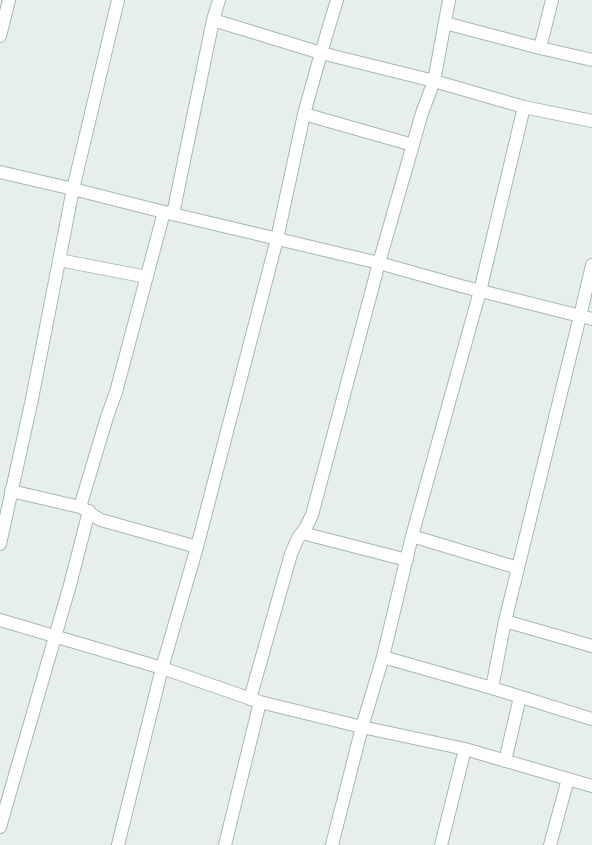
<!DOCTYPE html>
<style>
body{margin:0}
canvas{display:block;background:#e6efeb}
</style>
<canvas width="592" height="845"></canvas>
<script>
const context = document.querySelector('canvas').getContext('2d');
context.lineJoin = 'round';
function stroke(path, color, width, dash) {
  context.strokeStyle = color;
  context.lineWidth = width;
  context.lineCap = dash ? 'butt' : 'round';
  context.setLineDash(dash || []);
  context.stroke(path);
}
const minor = new Path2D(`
 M552,0l-12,48 52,12
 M213,20l108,33 113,28 90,26 68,14
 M445,23l95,25
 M0,36l9,-36
 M304,114l109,31
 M173,214l40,-194 6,-20
 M59,260l88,17
 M11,491l69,16c8,4 13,9 21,13l96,27
 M80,507l27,-90 9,-25 48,-180
 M302,533l105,27
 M412,536l106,32 62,-252 12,-51
 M0,544l32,-145 41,-210 45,-189
 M0,620l162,48 98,34 102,25 103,22 127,37
 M505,621l87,25
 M383,657l109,31 100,31
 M492,688l13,-67 13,-53
 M250,699l41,-145 7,-16 8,-11 6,-12 67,-252 43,-150 12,-32 15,-81
 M505,761l15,-64
 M0,827l70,-242 19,-74
 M118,845l44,-177 35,-121 80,-308 27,-125 17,-61 16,-53
 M225,845l35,-143
 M332,845l30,-118 21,-70 29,-121 68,-245 44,-184
 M441,845l24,-96
 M550,845l18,-66`);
const tertiary = new Path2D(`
 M0,172l73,17 91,23 215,51 82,23 131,33`);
stroke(minor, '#a8b8b2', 14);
stroke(tertiary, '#a8b8b2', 14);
stroke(minor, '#fff', 12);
stroke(tertiary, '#fff', 12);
</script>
